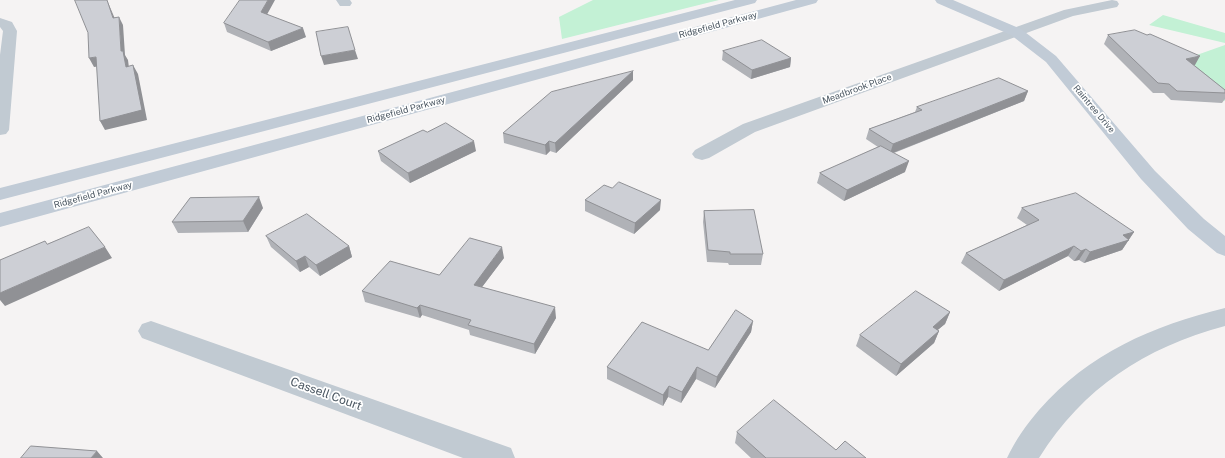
<!DOCTYPE html>
<style>
body{margin:0}
canvas{display:block;background:#f5f3f3}
</style>
<canvas width="1225" height="458"></canvas>
<script>
const context = document.querySelector('canvas').getContext('2d');
context.lineJoin = 'round';
function fillPath(path, color) {
  context.fillStyle = color;
  context.fill(path, 'evenodd');
}
function stroke(path, color, width, dash) {
  context.strokeStyle = color;
  context.lineWidth = width;
  context.lineCap = dash ? 'butt' : 'round';
  context.setLineDash(dash || []);
  context.stroke(path);
}
function write(font, color, halo, rows, align = 'center') {
  context.font = font + ' "Public Sans",sans-serif';
  context.lineWidth = 3.5;
  context.setLineDash([]);
  context.textBaseline = 'middle';
  context.strokeStyle = halo;
  context.fillStyle = color;
  for (const [text, x, y, turn = 0] of rows) {
    context.save();
    context.translate(x, y);
    context.rotate((+turn || 0) * Math.PI / 180);
    context.textAlign = isNaN(turn) ? turn : align;
    if (halo) context.strokeText(text, 0, 0);
    context.fillText(text, 0, 0);
    context.restore();
  }
}
fillPath(new Path2D(`
 M593,0h126l-157,39 -3,-22z
 M1163,15l62,18v10l-76,-18z
 M1225,45v56l-65,-33z`), '#c3f1d5');
fillPath(new Path2D(`
 M336,0h14l2,3 -2,3h-10z
 M1112,0l5,1 2,3 -2,3 -44,9 -318,116 -46,26 -7,2 -7,-2 -3,-4 3,-4 48,-26 321,-114z
 M0,18l12,4 5,9 -8,99 -3,4 -6,1v-80l3,-24 -3,-4z
 M1225,308v18c-81,22 -141,61 -186,132h-32c8,-17 19,-33 32,-48 50,-57 113,-84 186,-102z
 M151,321l360,127 4,10h-52l-321,-120 -4,-7 4,-7z`), '#c1cad2');
fillPath(new Path2D(`
 M735,0h22l-2,3 -755,197v-12z
 M796,0h22l-2,3 -816,224v-14z
 M935,0h18l68,29 35,27 99,115 49,48 21,17v20l-8,-3 -29,-24 -47,-50 -95,-117 -35,-27 -74,-32z`), '#c1cbd6');
fillPath(new Path2D(`
 M267,14l39,23 -35,14 -44,-19 -3,-9z
 M1108,35l87,30h-1l31,25v9l-3,4 -51,-3 -7,-7h-11l-49,-49z
 M723,51l68,7 -1,9 -39,12 -29,-19z
 M633,71v9l-77,73 -6,-2 -4,4 -42,-12 -1,-10z
 M1028,91l-4,10 -130,52 11,19 -61,29 -27,-18 3,-10 58,-26 -12,-8 3,-10 46,-17 2,-5z
 M427,132l49,19 -66,32 -29,-22 -3,-10z
 M585,200l75,10 -26,24 -49,-23z
 M263,208l-15,24 -70,1 -6,-11z
 M1022,208l112,24 -12,18 -38,13 -5,-3 -5,1 -6,-5 -69,35 -38,-28 5,-10 61,-28 -10,-7z
 M704,211l59,43 -2,11h-32l-1,-2 -21,-1 -4,-40z
 M266,236l83,10 3,11 -32,19 -11,-9 -9,5 -29,-25z
 M504,258l-22,29 74,31 -21,36 -65,-19 -1,-5 -47,-15 -2,3 -55,-16 -3,-11 77,-16z
 M950,312l-5,12 -8,6 2,1 -5,12 -38,33 -40,-30 4,-11z
 M753,321l-2,11 -36,56 -19,-9 -15,24 -13,-6 -5,9 -56,-27v-12l101,-17z
 M737,432l99,18 30,8h-115l-16,-15z`), '#b0b2b7');
fillPath(new Path2D(`
 M107,0l11,26 -5,-8z
 M268,0h7l-11,20 -3,-8z
 M119,17l4,8 2,30 3,5 2,16 -4,-9 -5,-16z
 M303,28l3,9 -35,14 -3,-9z
 M355,50l3,9 -34,6 -3,-9z
 M1200,56l-5,9 -14,3 5,-9z
 M96,57l5,9 -7,1 -5,-9z
 M791,58l-1,9 -39,12 1,-9z
 M133,65l5,9 9,46 -42,10 -5,-9z
 M633,71v9l-77,73 -1,-10z
 M1028,91l-4,10 -134,53 3,-10z
 M474,141l2,10 -66,32 -2,-10z
 M549,141l1,10 -4,4 -1,-10z
 M909,161l-4,11 -61,29 3,-11z
 M259,197l4,11 -15,24 -5,-11z
 M661,200l-1,10 -26,24 1,-11z
 M1134,232l-12,18 -38,13 6,-11 33,-17z
 M349,246l3,11 -32,19 -4,-11z
 M1074,246l-6,10 -69,35 5,-11z
 M105,247l7,11 -107,48 -5,-6v-7z
 M502,247l2,11 -28,37 -2,-10z
 M1086,249l-7,11 -5,1 7,-10z
 M305,256l4,11 -9,5 -4,-11z
 M420,305l2,10 -2,3 -3,-10z
 M555,307l1,11 -21,36 -1,-10z
 M950,312l-5,12 -18,15 6,-12z
 M753,321l-2,11 -36,56 2,-11z
 M939,331l-5,12 -38,33 5,-12z
 M697,367l-1,12 -15,24 1,-11z
 M669,386l-1,11 -5,9v-11z
 M97,451l6,7h-12z`), '#909195');
const building = new Path2D(`
 M75,0h32l6,18 6,-1 2,34h2l3,16 7,-2 9,45 -42,11 -4,-64 -7,1 -1,-25z
 M240,0h28l-7,12 42,16 -35,14 -44,-19z
 M348,27l7,23 -34,6 -5,-24z
 M1135,30l12,5 3,-1 50,22 -14,3 39,31v3l-48,-2 -8,-7 -11,-1 -50,-48z
 M762,40l29,18 -39,12 -29,-19z
 M633,71l-78,72 -6,-2 -4,4 -42,-12 48,-41z
 M999,78l29,13 -135,53 -24,-15 53,-19 -5,-3z
 M446,123l28,18 -66,32 -30,-22 45,-21 4,2z
 M881,146l28,15 -62,29 -27,-17z
 M619,182l42,18 -26,23 -50,-23 19,-15 8,3z
 M1076,193l58,39 -11,3 6,5 -39,12 -4,-3 -5,2 -7,-5 -70,34 -38,-27 73,-33 -17,-12z
 M259,197l-16,24 -71,1 18,-24z
 M754,210l9,44h-33v-2l-22,-2 -4,-39z
 M307,214l42,32 -33,19 -11,-9 -9,5 -30,-25z
 M89,227l16,20 -105,46v-33l45,-19 2,3z
 M470,238l32,9 -28,38 81,22 -21,37 -66,-19 3,-5 -51,-15 -3,3 -55,-17 28,-30 49,14z
 M916,291l34,21 -17,15 6,4 -38,33 -41,-29z
 M736,310l17,11 -36,56 -20,-10 -15,25 -13,-6 -6,9 -56,-28 35,-45 66,28z
 M774,400l62,50 9,-9 21,17h-100l-29,-26z
 M31,446l66,5 -6,7h-70z`);
fillPath(building, '#cdcfd5');
stroke(building, '#909195', 1);
write('9px', '#4a5661', '#fff', [
 ["Ridgefield Parkway",718,25,-15],
 ["Meadbrook Place",857,89,-20],
 ["Raintree Drive",1094,109,50],
 ["Ridgefield Parkway",406,110,-15],
 ["Ridgefield Parkway",93,195,-15]
]);
write('12px', '#4a5661', '#fff', [
 ["Cassell Court",326,394,20]
]);
</script>
